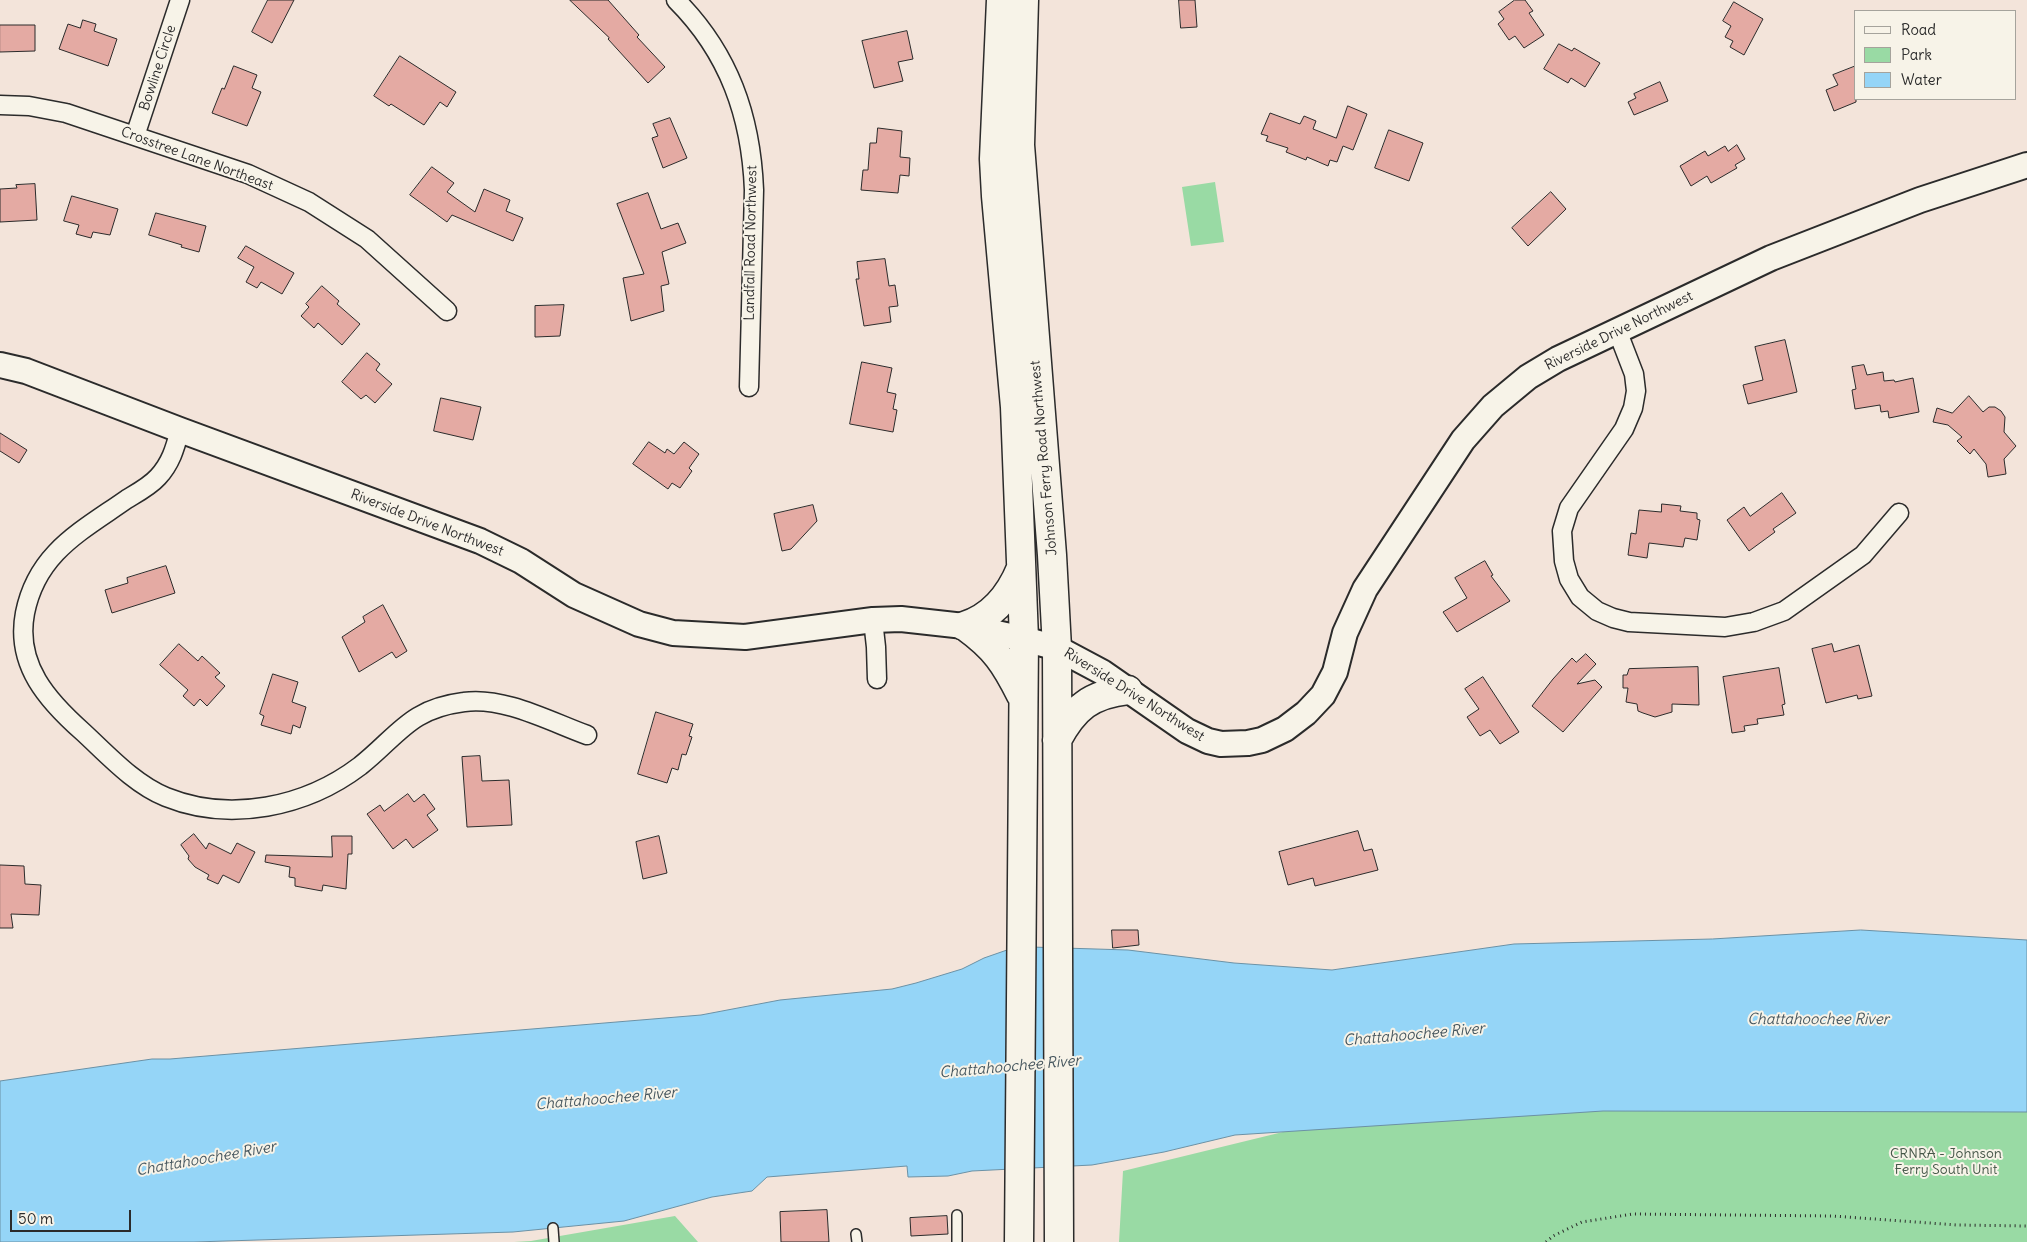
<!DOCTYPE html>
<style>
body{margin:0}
#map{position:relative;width:2027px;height:1242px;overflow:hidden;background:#f3e4da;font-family:Delius,sans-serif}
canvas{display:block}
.legend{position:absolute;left:1854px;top:10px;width:162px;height:90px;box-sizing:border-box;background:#f7f3e8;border:1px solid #a5a39c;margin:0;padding:6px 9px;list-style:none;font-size:15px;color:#2b2b2b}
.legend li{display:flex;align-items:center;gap:10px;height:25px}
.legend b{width:25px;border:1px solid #a5a39c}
.scale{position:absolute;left:10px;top:1210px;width:121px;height:22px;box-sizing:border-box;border:2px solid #2b2b2b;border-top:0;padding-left:6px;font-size:15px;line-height:18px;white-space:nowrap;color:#2b2b2b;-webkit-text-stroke:4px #f7f3e8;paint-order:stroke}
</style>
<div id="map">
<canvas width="2027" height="1242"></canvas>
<ul class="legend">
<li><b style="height:6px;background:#f7f3e8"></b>Road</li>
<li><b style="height:14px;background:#99daa4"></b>Park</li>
<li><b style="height:14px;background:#95d5f7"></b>Water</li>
</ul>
<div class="scale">50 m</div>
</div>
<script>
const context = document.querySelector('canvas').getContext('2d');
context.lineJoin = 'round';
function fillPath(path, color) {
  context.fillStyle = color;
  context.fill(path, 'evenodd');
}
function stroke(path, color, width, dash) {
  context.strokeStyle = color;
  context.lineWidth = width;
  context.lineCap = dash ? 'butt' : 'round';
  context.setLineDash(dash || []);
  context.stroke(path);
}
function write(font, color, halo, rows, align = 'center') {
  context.font = font + ' Delius,sans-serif';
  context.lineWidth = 4;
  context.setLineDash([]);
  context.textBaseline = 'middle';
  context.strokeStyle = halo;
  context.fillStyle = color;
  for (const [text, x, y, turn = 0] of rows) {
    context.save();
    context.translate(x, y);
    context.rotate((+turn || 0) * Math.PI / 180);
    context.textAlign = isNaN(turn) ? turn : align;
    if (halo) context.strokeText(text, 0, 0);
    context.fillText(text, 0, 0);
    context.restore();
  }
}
fillPath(new Path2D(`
 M1215,182l9,60 -33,4 -9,-59z
 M2027,1080v162h-908l4,-71 250,-61z
 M675,1216l23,26h-184l17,-1z`), '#99daa4');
const water = new Path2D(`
 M1861,930l166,10v172l-424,-1 -368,24 -71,17 -72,13 -120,6 -24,5 -40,1 -1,-11 -140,11 -15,14 -40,6 -88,24 -111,11 -319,10h-194v-161l152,-22h18l531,-44 79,-15 112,-11 24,-6 46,-14 22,-11 23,-8 24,-3 97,3 106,13 98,7 182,-26 198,-5z`);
fillPath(water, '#95d5f7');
stroke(water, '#6b91a5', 1);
const building = new Path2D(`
 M268,0h26l-22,43 -20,-11z
 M570,0h38l31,35 -2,2 28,30 -17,16 -40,-44 1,-1z
 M1179,0h16l2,27 -16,1z
 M1515,0h10l8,11 -4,2 15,22 -20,13 -9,-12 -6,4 -11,-16 6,-5 -5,-7z
 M1734,2l29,17 -19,36 -14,-8 3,-6 -8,-4 6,-11 -8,-5z
 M83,20l13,4 -2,7 23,8 -9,27 -49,-17 9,-25 12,4z
 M0,25h35v26l-35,1z
 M907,31l6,28 -15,3 5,19 -29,7 -12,-47z
 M1559,44l13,7 2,-3 26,15 -15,24 -14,-9 -3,5 -24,-14z
 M400,56l56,36 -9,15 -7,-5 -16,23 -33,-21 -2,2 -15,-10z
 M234,66l23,9 -5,13 9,4 -14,34 -35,-13 10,-25 2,1z
 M1856,66v36l-22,9 -8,-21 12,-5 -5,-10z
 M1660,82l8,19 -34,14 -6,-13 8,-4 -2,-4z
 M1348,106l19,8 -14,36 -10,-4 -6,16 -7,-2 -2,6 -21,-9 -1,3 -20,-8 2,-4 -22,-7 2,-5 -7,-2 9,-21 30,11 4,-8 12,5 -3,8 23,9z
 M670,118l17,40 -24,10 -11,-30 6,-2 -5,-12z
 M878,128l24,3 -2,26 10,1 -1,18 -9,-1 -2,18 -37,-3 2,-20h5l2,-27h6z
 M1389,130l34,13 -14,38 -34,-13z
 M1737,145l8,14 -10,6 2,3 -26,15 -4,-7 -16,10 -11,-20 25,-15 3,5 17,-10 3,5z
 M432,167l22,16 -7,9 28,20 9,-23 26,11 -4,11 17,7 -10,23 -61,-26 -5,7 -37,-27z
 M35,184l2,36 -37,2v-33l17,-1 -1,-3z
 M1551,192l15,17 -38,37 -16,-18z
 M648,193l13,36 17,-6 8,20 -24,9 7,32 -8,2 3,25 -33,10 -8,-43 21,-4 -27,-70z
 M72,196l46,13 -8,26 -17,-3 -2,6 -15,-4 3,-9 -15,-4z
 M156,213l50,13 -7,26 -18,-5 1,-2 -33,-10z
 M246,246l48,27 -12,21 -21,-12 -4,6 -11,-6 8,-15 -16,-9z
 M885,259l4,27 6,-1 3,21 -9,1 2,15 -27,4 -8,-47h3l-2,-17z
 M322,286l17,15 -2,3 23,20 -18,21 -24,-22 -4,5 -13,-12 8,-9 -3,-3z
 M564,305l-4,31 -25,1v-31z
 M1785,340l12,52 -49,12 -5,-19 20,-5 -8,-33z
 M367,353l13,11 -4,6 16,14 -17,19 -9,-8 -5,4 -19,-17z
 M862,362l30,6 -5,24 9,2 -3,15 4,1 -4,22 -43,-8z
 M1864,365l3,10 16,-3 1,9 10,-1 1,2 18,-4 6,34 -30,6 -1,-7 -7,1 -1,-7 -25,4 -3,-19 4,-1 -4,-22z
 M1969,396l14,16 6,-5h6l6,4 4,6 -1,15 12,14 -12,13 2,15 -18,3 -2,-13 -12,-15 -4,5 -13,-13 5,-4 -14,-12 -15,-3 4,-14 15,5z
 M441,398l40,9 -8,33 -39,-9z
 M0,433l27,17 -8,13 -19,-12z
 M649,442l16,11 2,-4 7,5 10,-12 15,12 -10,14 3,3 -12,17 -8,-5 -4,6 -35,-25z
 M1782,493l14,20 -23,16 2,3 -26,19 -22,-31 17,-13 6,9z
 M1662,504l19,2 -1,5 17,2v6l3,1 -3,20 -12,-2 -2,9 -34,-4 -2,15 -19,-3 3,-22 5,1 3,-24 22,2z
 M813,505l4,16 -26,28 -9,2 -8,-37z
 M1485,561l8,14 -2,1 19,25 -53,31 -14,-20 24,-14 -12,-20z
 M166,566l9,27 -63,20 -7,-23 23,-7 -1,-5z
 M383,605l24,46 -11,7 -4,-6 -33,20 -17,-35 23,-15 -2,-5z
 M179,644l19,17 4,-5 18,17 -5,4 10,9 -18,20 -7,-7 -6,7 -11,-10 5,-6 -28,-25z
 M1832,644l2,8 25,-7 13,51 -14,3 -1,-4 -31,8 -14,-54z
 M1586,654l10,10 -19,20 18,-4 7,7 -39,45 -31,-26 21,-27 19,-21 4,4z
 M1698,667l1,38 -27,-1v8l-17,5 -12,-4 -5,-2 -1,-7 -11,-2 2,-14h-5v-13h4l2,-6z
 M1779,668l6,36 -3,1 2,10 -27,4 1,5 -14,2 1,5 -13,2 -9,-56z
 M273,674l25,8 -6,20 14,5 -6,21 -7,-3 -2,9 -30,-9 3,-9 -4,-2z
 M1483,677l36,55 -19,12 -10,-14 -10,6 -13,-19 12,-8 -14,-20z
 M656,712l37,12 -4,12 3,1 -6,18 -4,-1 -4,16 -6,-2 -5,15 -29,-9z
 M480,756l2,25 27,-1 3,45 -45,2 -5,-70z
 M408,794l6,8 10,-8 11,15 -8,6 11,15 -25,18 -7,-9 -13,10 -26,-35 13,-9 4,6z
 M1358,831l6,20 8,-2 6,21 -63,16 -2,-8 -25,7 -9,-33z
 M194,834l12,15 3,-6 22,11 6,-11 18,9 -16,31 -16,-8 -5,9 -11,-5 2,-4 -14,-8 -7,-8 1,-3 -8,-11z
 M332,836h20v18h-4l-2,35 -23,-4 -1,6 -27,-5v-8l-6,-1 1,-10 -25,-5 1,-7 66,2z
 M659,836l8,37 -24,6 -7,-37z
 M0,865l24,1 1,18 16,1 -2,30 -28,-1 2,14h-13z
 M1112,930h26l1,15 -26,3z
 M827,1210l2,32h-48l-1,-30z
 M947,1216l1,18 -37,2 -1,-18z`);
fillPath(building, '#e4aaa3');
stroke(building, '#2b2b2b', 1);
const lane = new Path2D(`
 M553,1228l1,14
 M856,1234l1,8
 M957,1242v-27`);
const street = new Path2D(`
 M676,0c53,53 75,116 78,190l-5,197
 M0,105l29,1 37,7 182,61 61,28 58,37 80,72
 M135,136l45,-136
 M1617,330l17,44 2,17 -3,17 -9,21 -55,79 -7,23 2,30 5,18 11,18 17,14 16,7 16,4 96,5 29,-5 30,-11 79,-56 36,-42
 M180,430c-5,18 -9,33 -22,47 -8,9 -21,16 -31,22 -47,33 -90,54 -102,114 -10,52 23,88 58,119 25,23 51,52 83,65 64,26 140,10 194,-31 39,-31 49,-57 104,-64 39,-6 87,20 123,33
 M873,620l3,27 1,32`);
const secondary = new Path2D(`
 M0,365l26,6 154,59 300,111 41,20 53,34 65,29 34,9 72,4 128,-17 28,-1 63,7 60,13 33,9 45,24 85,59 21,10 13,3 27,-1 14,-3 23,-11 21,-16 17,-18 12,-23 10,-39 20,-44 98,-149 30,-34 35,-29 30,-18 213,-101 149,-58 107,-35`);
const primary = new Path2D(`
 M1001,0l-7,159 2,37 19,211 9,232 -5,603
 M1024,0l-4,145 32,410 5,93 2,594
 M964,626c29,-9 46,-31 57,-58
 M966,627c29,21 39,36 55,68
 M1057,740c17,-32 34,-46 71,-50`);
stroke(lane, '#2b2b2b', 12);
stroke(street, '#2b2b2b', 21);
stroke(secondary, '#2b2b2b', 28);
stroke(primary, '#2b2b2b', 31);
stroke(new Path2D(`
 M1546,1242l7,-6 29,-14 51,-8 200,2 124,9 70,1`), '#2b2b2b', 3, [1, 4]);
stroke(lane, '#f7f3e8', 9);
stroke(street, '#f7f3e8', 18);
stroke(secondary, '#f7f3e8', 24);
stroke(primary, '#f7f3e8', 28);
write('14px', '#2b2b2b', '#f7f3e8', [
 ["Bowline Circle",158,68,-72],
 ["Crosstree Lane Northeast",197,159,20],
 ["Landfall Road Northwest",751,243,-89],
 ["Riverside Drive Northwest",1619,331,-26],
 ["Johnson Ferry Road Northwest",1044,458,-95],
 ["Riverside Drive Northwest",427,523,21],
 ["Riverside Drive Northwest",1134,695,32]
]);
write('14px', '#465749', '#f7f3e8', [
 ["CRNRA - Johnson",1946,1154],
 ["Ferry South Unit",1946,1170]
]);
write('italic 15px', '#46565e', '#f7f3e8', [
 ["Chattahoochee River",1818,1020],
 ["Chattahoochee River",1414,1035,-5],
 ["Chattahoochee River",1010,1067,-5],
 ["Chattahoochee River",606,1099,-5],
 ["Chattahoochee River",206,1159,-10]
]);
</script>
